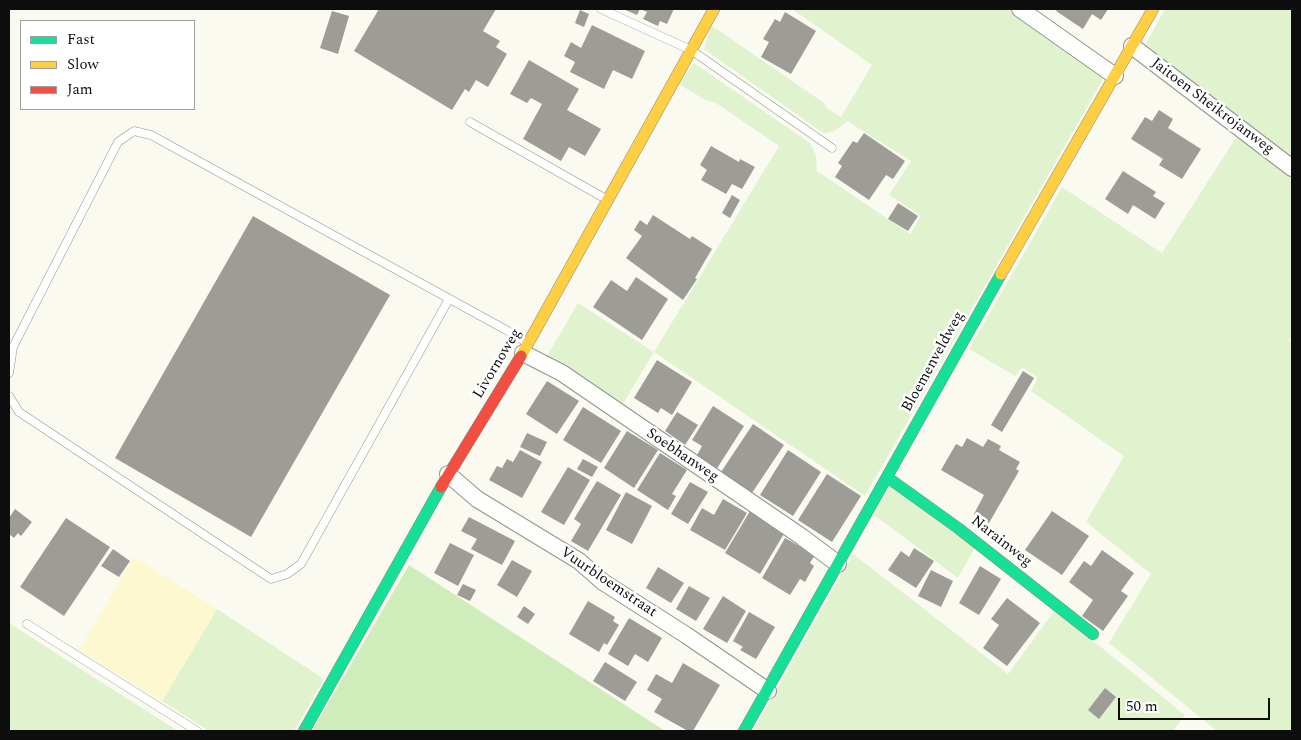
<!DOCTYPE html>
<style>
body{margin:0}
#map{position:relative;width:1301px;height:740px;overflow:hidden;background:#fbfaf1;font-family:Spectral,serif}
canvas{display:block}
.frame{position:absolute;inset:0;border:10px solid #0d0d0d;pointer-events:none}
.legend{position:absolute;left:20px;top:20px;width:175px;height:90px;box-sizing:border-box;background:#fff;border:1px solid #9e9e9e;margin:0;padding:6px 9px;list-style:none;font-size:15px;color:#0d0d0d}
.legend li{display:flex;align-items:center;gap:10px;height:25px}
.legend b{width:25px;border:1px solid #9e9e9e}
.scale{position:absolute;left:1118px;top:698px;width:152px;height:22px;box-sizing:border-box;border:2px solid #0d0d0d;border-top:0;padding-left:6px;font-size:15px;line-height:18px;white-space:nowrap;color:#0d0d0d;-webkit-text-stroke:4px #fff;paint-order:stroke}
</style>
<div id="map">
<canvas width="1301" height="740"></canvas>
<div class="frame"></div>
<ul class="legend">
<li><b style="height:6px;background:#16e098"></b>Fast</li>
<li><b style="height:6px;background:#ffcf43"></b>Slow</li>
<li><b style="height:6px;background:#f24e42"></b>Jam</li>
</ul>
<div class="scale">50 m</div>
</div>
<script>
const context = document.querySelector('canvas').getContext('2d');
context.lineJoin = 'round';
function fillPath(path, color) {
  context.fillStyle = color;
  context.fill(path, 'evenodd');
}
function stroke(path, color, width, dash) {
  context.strokeStyle = color;
  context.lineWidth = width;
  context.lineCap = dash ? 'butt' : 'round';
  context.setLineDash(dash || []);
  context.stroke(path);
}
function write(font, color, halo, rows, align = 'center') {
  context.font = font + ' Spectral,serif';
  context.lineWidth = 5;
  context.setLineDash([]);
  context.textBaseline = 'middle';
  context.strokeStyle = halo;
  context.fillStyle = color;
  for (const [text, x, y, turn = 0] of rows) {
    context.save();
    context.translate(x, y);
    context.rotate((+turn || 0) * Math.PI / 180);
    context.textAlign = isNaN(turn) ? turn : align;
    if (halo) context.strokeText(text, 0, 0);
    context.fillText(text, 0, 0);
    context.restore();
  }
}
fillPath(new Path2D(`
 M792,9h219l84,60 8,10 -238,417 -211,-144 -33,55 -74,-51 31,-53 76,49 125,-206 -63,-43 -11,-3 -26,-16 15,-21 116,80 6,12 1,16 93,63 11,-18 -32,-21 22,-34 -64,-40c-7,7 -13,12 -24,12l-119,-84 7,-24 113,78 3,5 14,9 31,-52z
 M1165,9h127v155l-144,-116 -2,-5z
 M1239,133l53,42v161l-3,4 3,3v388h-75l-108,-88 42,-69 -65,-52 38,-66 -93,-65 7,-13 -16,-11 -7,9 -46,-27 93,-162 100,66z
 M891,484l85,62 -18,32 -85,-64z
 M853,554l155,120 47,-64 130,105 -12,16h-420z
 M217,609l107,70 -30,52h-85l-47,-30z
 M9,623l169,108h-169z`), '#e1f3ce');
fillPath(new Path2D(`
 M409,565l256,166h-353z`), '#cfecbb');
fillPath(new Path2D(`
 M134,557l83,52 -55,92 -83,-51z`), '#fdf8d0');
fillPath(new Path2D(`
 M379,9h117l-13,22 17,10 -4,6 11,7 -19,33 -12,-7 -7,12 -4,-3 -13,21 -98,-59z
 M623,9h51l-7,15 -7,-3 -2,5 -15,-7 4,-7 -7,-3 -3,6z
 M1058,9h50l-7,11 -9,-6 -9,15 -27,-18z
 M580,10l9,4 -5,13 -9,-4z
 M332,11l17,5 -11,38 -18,-6z
 M785,12l31,19 -25,43 -30,-17 8,-15 -6,-3 12,-20 5,3z
 M592,25l53,26 -13,28 -19,-9 -9,19 -34,-17 5,-10 -11,-6 7,-14 10,6z
 M529,60l50,29 -12,21 34,19 -16,27 -16,-9 -8,14 -38,-22 19,-35 -11,-6 -4,5 -17,-9z
 M1159,110l14,9 -5,9 33,21 -19,30 -23,-14 4,-6 -32,-20 14,-22 7,4z
 M864,133l41,28 -12,18 -7,-4 -17,25 -34,-23 7,-11 -4,-3 15,-22 4,2z
 M711,146l28,16 1,-3 15,8 -13,22 -10,-5 -6,10 -25,-14 6,-10 -7,-5z
 M1123,171l33,21 -3,4 12,7 -10,16 -22,-14 -5,9 -23,-15z
 M732,195l8,5 -10,18 -8,-5z
 M898,203l20,13 -10,15 -20,-12z
 M653,215l37,24 2,-3 20,13 -17,29 2,1 -14,21 -57,-42 16,-22 -8,-6 6,-10 7,5z
 M253,216l137,79 -139,242 -136,-79z
 M636,277l32,22 -26,41 -49,-33 18,-27 16,11z
 M657,360l35,22 -20,33 -11,-7 -3,5 -24,-15z
 M1023,371l11,7 -32,54 -11,-7z
 M547,381l32,20 -22,33 -31,-20z
 M713,406l31,20 -28,44 -20,-13 6,-11 -10,-6z
 M583,407l38,24 -20,32 -38,-23z
 M677,412l21,13 -13,20 -20,-14z
 M753,424l31,21 -32,48 -31,-21z
 M627,431l31,19 -24,38 -30,-20z
 M527,433l20,9 -7,14 -20,-9z
 M967,438l16,9 5,-8 13,7 -2,4 21,12 -4,7 3,2 -30,52 -15,-9 10,-19 -43,-25 15,-26 6,3z
 M520,450l22,12 -20,36 -33,-18 8,-14 5,2 5,-9 6,3z
 M788,450l33,22 -28,44 -33,-21z
 M660,453l27,17 -15,24 4,2 -8,14 -31,-20z
 M583,459l15,8 -6,10 -15,-8z
 M568,467l22,13 -26,45 -23,-13z
 M827,474l34,22 -29,46 -34,-22z
 M597,481l24,14 -33,56 -17,-10 10,-17 -7,-5z
 M690,482l18,10 -20,32 -17,-10z
 M626,492l26,14 -20,38 -26,-14z
 M723,499l24,14 -22,37 -35,-20 12,-22 12,7z
 M15,509l17,13 -11,14 -3,-3 -4,5 -5,-4v-16z
 M750,511l35,21 -25,42 -35,-21z
 M1052,511l37,25 -27,39 -37,-25z
 M469,517l46,24 -13,24 -31,-16 6,-10 -16,-8z
 M66,518l44,29 -46,69 -44,-29z
 M785,538l30,17 -5,8 4,3 -9,16 -5,-3 -10,16 -28,-17z
 M450,543l24,12 -16,31 -24,-13z
 M914,548l20,13 -18,27 -28,-18 13,-19 8,6z
 M113,549l17,12 -11,16 -18,-11z
 M1102,550l32,23 -13,18 7,5 -25,35 -21,-15 11,-16 -24,-18 15,-21 7,5z
 M512,560l20,11 -15,26 -20,-12z
 M980,566l21,13 -22,36 -20,-12z
 M658,567l26,16 -13,20 -25,-15z
 M931,570l22,11 -12,26 -23,-11z
 M463,584l13,6 -6,11 -13,-6z
 M689,586l21,12 -14,23 -20,-12z
 M723,596l23,15 -19,32 -24,-14z
 M1007,598l33,25 -33,43 -24,-18 16,-23 -8,-6z
 M588,601l27,16 -2,4 6,4 -12,20 -3,-2 -5,9 -30,-18z
 M524,606l11,8 -7,10 -11,-7z
 M749,612l26,15 -19,32 -16,-9 3,-3 -10,-6z
 M629,618l33,20 -14,24 -13,-8 -7,12 -20,-12z
 M605,662l32,20 -12,19 -32,-20z
 M683,663l37,22 -27,46h-5l-34,-19 8,-13 -15,-9 9,-16 16,9z
 M1105,688l11,9 -17,22 -11,-9z`), '#9e9c97');
const lane = new Path2D(`
 M601,9l90,41 141,98
 M470,122l136,77
 M9,373l4,-26 105,-205 16,-11 17,4 357,196 18,11
 M9,396l10,16 252,167 16,-5 14,-10 148,-265
 M27,624l170,107`);
const street = new Path2D(`
 M1020,9l95,67
 M1132,46l160,122
 M523,353l39,20 240,164 36,27
 M448,474l29,25 102,62 24,21 83,53 82,56`);
const fast = new Path2D(`
 M887,477l71,51 135,106
 M304,731l137,-244
 M744,731l257,-457`);
const slow = new Path2D(`
 M1001,274l152,-265
 M521,356l193,-347`);
const jam = new Path2D(`
 M441,487l80,-131`);
stroke(lane, '#949490', 9);
stroke(street, '#949490', 18);
stroke(fast, '#8b8a86', 12);
stroke(slow, '#8b8a86', 12);
stroke(jam, '#8b8a86', 12);
stroke(lane, '#fefefd', 8);
stroke(street, '#fefefd', 16);
stroke(fast, '#16e098', 11);
stroke(slow, '#ffcf43', 11);
stroke(jam, '#f24e42', 11);
write('15px', '#0d0d0d', '#fff', [
 ["Jaitoen Sheikrojanweg",1212,107,37],
 ["Bloemenveldweg",934,362,-61],
 ["Livornoweg",498,364,-59],
 ["Soebhanweg",682,456,34],
 ["Narainweg",1001,542,38],
 ["Vuurbloemstraat",608,583,34]
]);
</script>
